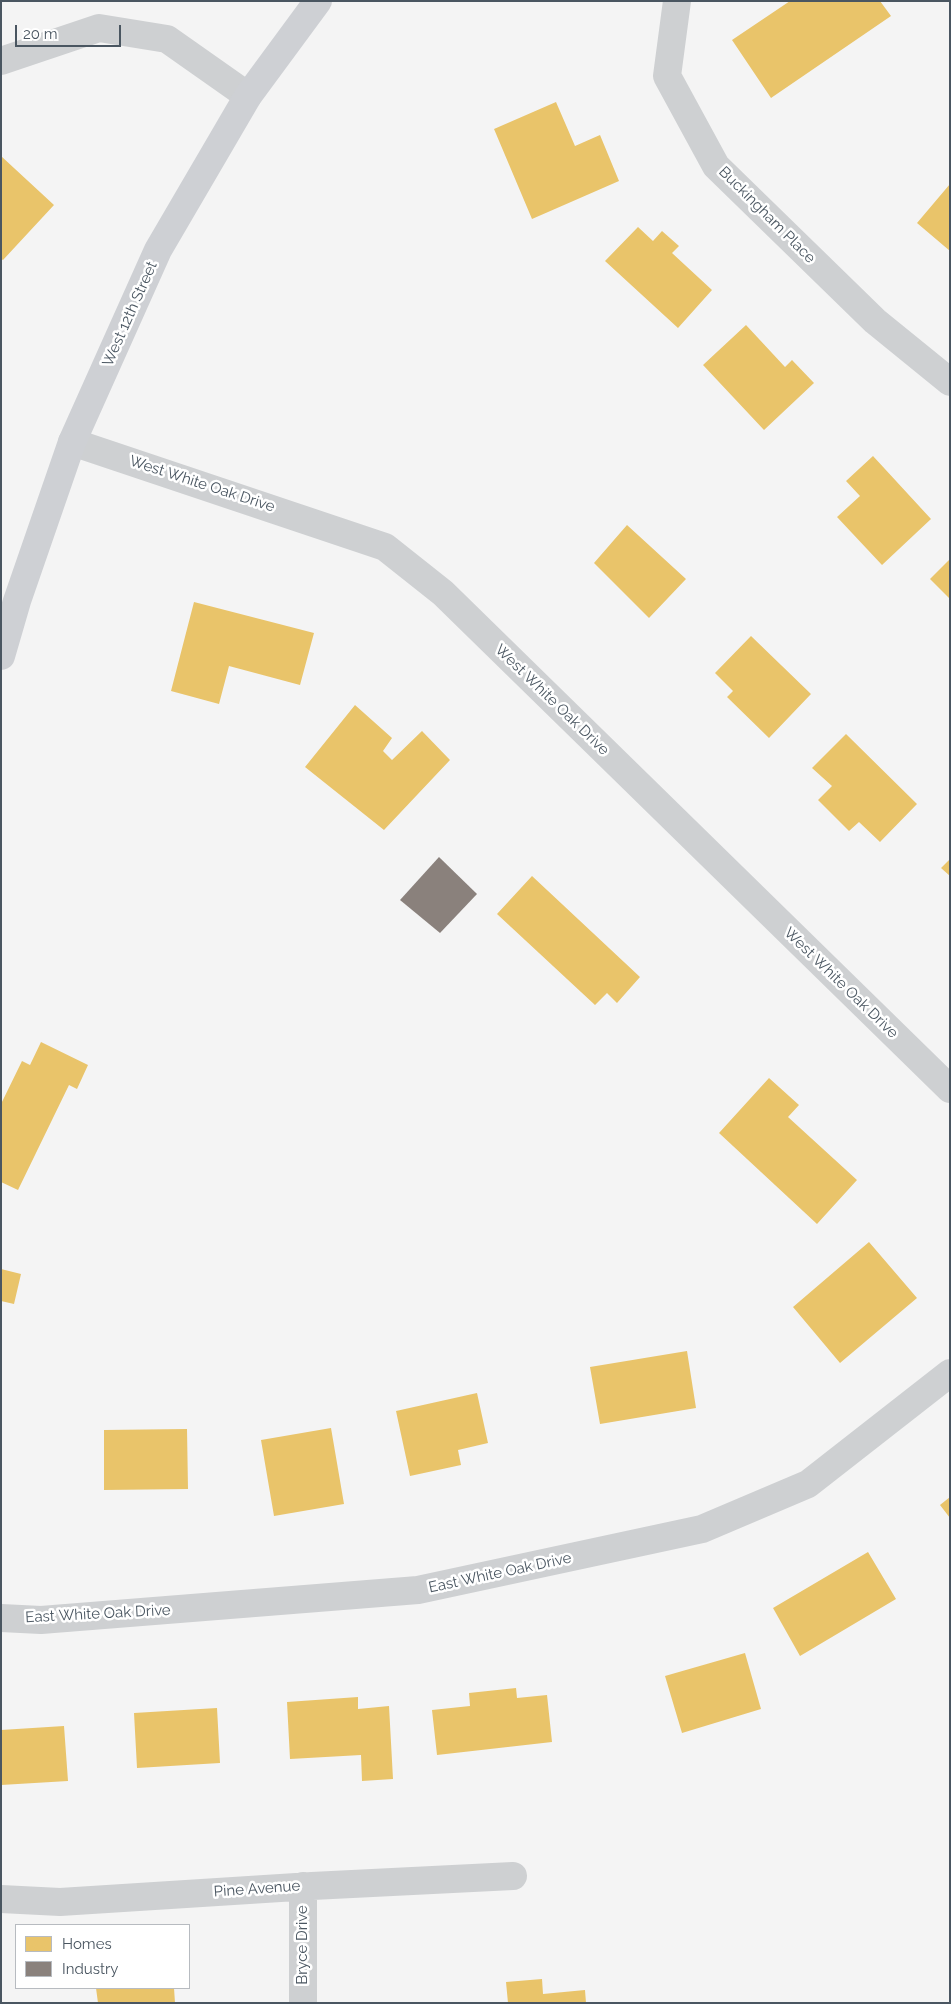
<!DOCTYPE html>
<style>
body{margin:0}
#map{position:relative;width:951px;height:2004px;overflow:hidden;background:#f4f4f4;font-family:Raleway,sans-serif}
canvas{display:block}
.frame{position:absolute;inset:0;border:2px solid #4a5661;pointer-events:none}
.legend{position:absolute;left:15px;top:1924px;width:175px;height:65px;box-sizing:border-box;background:#fff;border:1px solid #b7bbc0;margin:0;padding:6px 9px;list-style:none;font-size:15px;color:#4a5661}
.legend li{display:flex;align-items:center;gap:10px;height:25px}
.legend b{width:25px;border:1px solid #b7bbc0}
.scale{position:absolute;left:15px;top:25px;width:106px;height:22px;box-sizing:border-box;border:2px solid #4a5661;border-top:0;padding-left:6px;font-size:15px;line-height:18px;white-space:nowrap;color:#4a5661;-webkit-text-stroke:4px #fff;paint-order:stroke}
</style>
<div id="map">
<canvas width="951" height="2004"></canvas>
<div class="frame"></div>
<ul class="legend">
<li><b style="height:14px;background:#e9c46a"></b>Homes</li>
<li><b style="height:14px;background:#8a817c"></b>Industry</li>
</ul>
<div class="scale">20 m</div>
</div>
<script>
const context = document.querySelector('canvas').getContext('2d');
context.lineJoin = 'round';
function fillPath(path, color) {
  context.fillStyle = color;
  context.fill(path, 'evenodd');
}
function stroke(path, color, width, dash) {
  context.strokeStyle = color;
  context.lineWidth = width;
  context.lineCap = dash ? 'butt' : 'round';
  context.setLineDash(dash || []);
  context.stroke(path);
}
function write(font, color, halo, rows, align = 'center') {
  context.font = font + ' Raleway,sans-serif';
  context.lineWidth = 5;
  context.setLineDash([]);
  context.textBaseline = 'middle';
  context.strokeStyle = halo;
  context.fillStyle = color;
  for (const [text, x, y, turn = 0] of rows) {
    context.save();
    context.translate(x, y);
    context.rotate((+turn || 0) * Math.PI / 180);
    context.textAlign = isNaN(turn) ? turn : align;
    if (halo) context.strokeText(text, 0, 0);
    context.fillText(text, 0, 0);
    context.restore();
  }
}
fillPath(new Path2D(`
 M790,1h90l11,15 -120,82 -39,-58z
 M556,102l19,44 25,-11 19,46 -87,38 -38,-90z
 M1,156l53,49 -51,55 -2,-1z
 M950,184v67l-33,-28z
 M638,227l15,14 9,-10 17,15 -7,7 40,37 -34,38 -73,-67z
 M746,325l39,42 7,-7 22,23 -50,47 -61,-65z
 M873,456l58,63 -49,46 -45,-48 23,-21 -14,-15z
 M627,525l59,54 -37,39 -55,-55z
 M950,559v40l-20,-20z
 M194,602l120,31 -14,52 -71,-19 -10,38 -48,-13z
 M751,636l60,58 -42,44 -42,-41 6,-6 -18,-18z
 M355,705l37,33 -9,13 9,9 30,-29 28,29 -66,70 -79,-63z
 M846,734l71,70 -37,38 -21,-20 -10,9 -31,-31 14,-14 -20,-18z
 M950,859v17l-9,-8z
 M532,876l108,101 -23,26 -10,-10 -12,12 -98,-91z
 M41,1042l47,23 -11,24 -8,-4 -51,105 -17,-8v-78l21,-43 8,4z
 M769,1078l30,27 -11,12 69,63 -40,44 -98,-91z
 M869,1242l48,56 -77,65 -47,-56z
 M1,1269l20,5 -7,30 -13,-3z
 M687,1351l9,57 -96,16 -10,-57z
 M477,1393l11,50 -30,7 3,15 -51,11 -14,-65z
 M331,1428l13,76 -70,12 -13,-76z
 M187,1429l1,60 -84,1v-60z
 M950,1497v21l-10,-13z
 M868,1552l28,47 -96,57 -27,-48z
 M745,1653l16,56 -79,24 -17,-57z
 M516,1688l1,10 30,-3 5,47 -115,13 -5,-45 38,-4 -1,-13z
 M358,1697v12l31,-3 4,73 -31,2 -1,-26 -71,4 -3,-57z
 M217,1708l3,55 -83,5 -3,-55z
 M64,1726l4,55 -67,4v-55z
 M542,1979l1,15 42,-4 1,13h-78l-2,-21z
 M96,1988h78l1,15h-77z`), '#e9c46a');
fillPath(new Path2D(`
 M439,857l38,37 -37,39 -40,-33z`), '#8a817c');
stroke(new Path2D(`
 M677,1l-10,75 49,90 159,155 75,61
 M1,61l98,-33 68,11 81,57
 M72,442l313,105 58,46 507,496
 M1,1618l40,2 377,-30 284,-61 106,-45 142,-111
 M303,1886v117
 M1,1899l59,3 252,-16 201,-10`), '#ced0d2', 28);
stroke(new Path2D(`
 M1,656l16,-55 55,-159 86,-192 90,-154 70,-95`), '#ced0d4', 28);
write('15px', '#4a5661', '#fff', [
 ["Buckingham Place",767,215,45],
 ["West 12th Street",130,314,-66],
 ["West White Oak Drive",202,484,18],
 ["West White Oak Drive",552,700,44],
 ["West White Oak Drive",841,983,44],
 ["East White Oak Drive",500,1573,-12],
 ["East White Oak Drive",98,1614,-3],
 ["Pine Avenue",257,1889,-4],
 ["Bryce Drive",302,1945,-90]
]);
</script>
